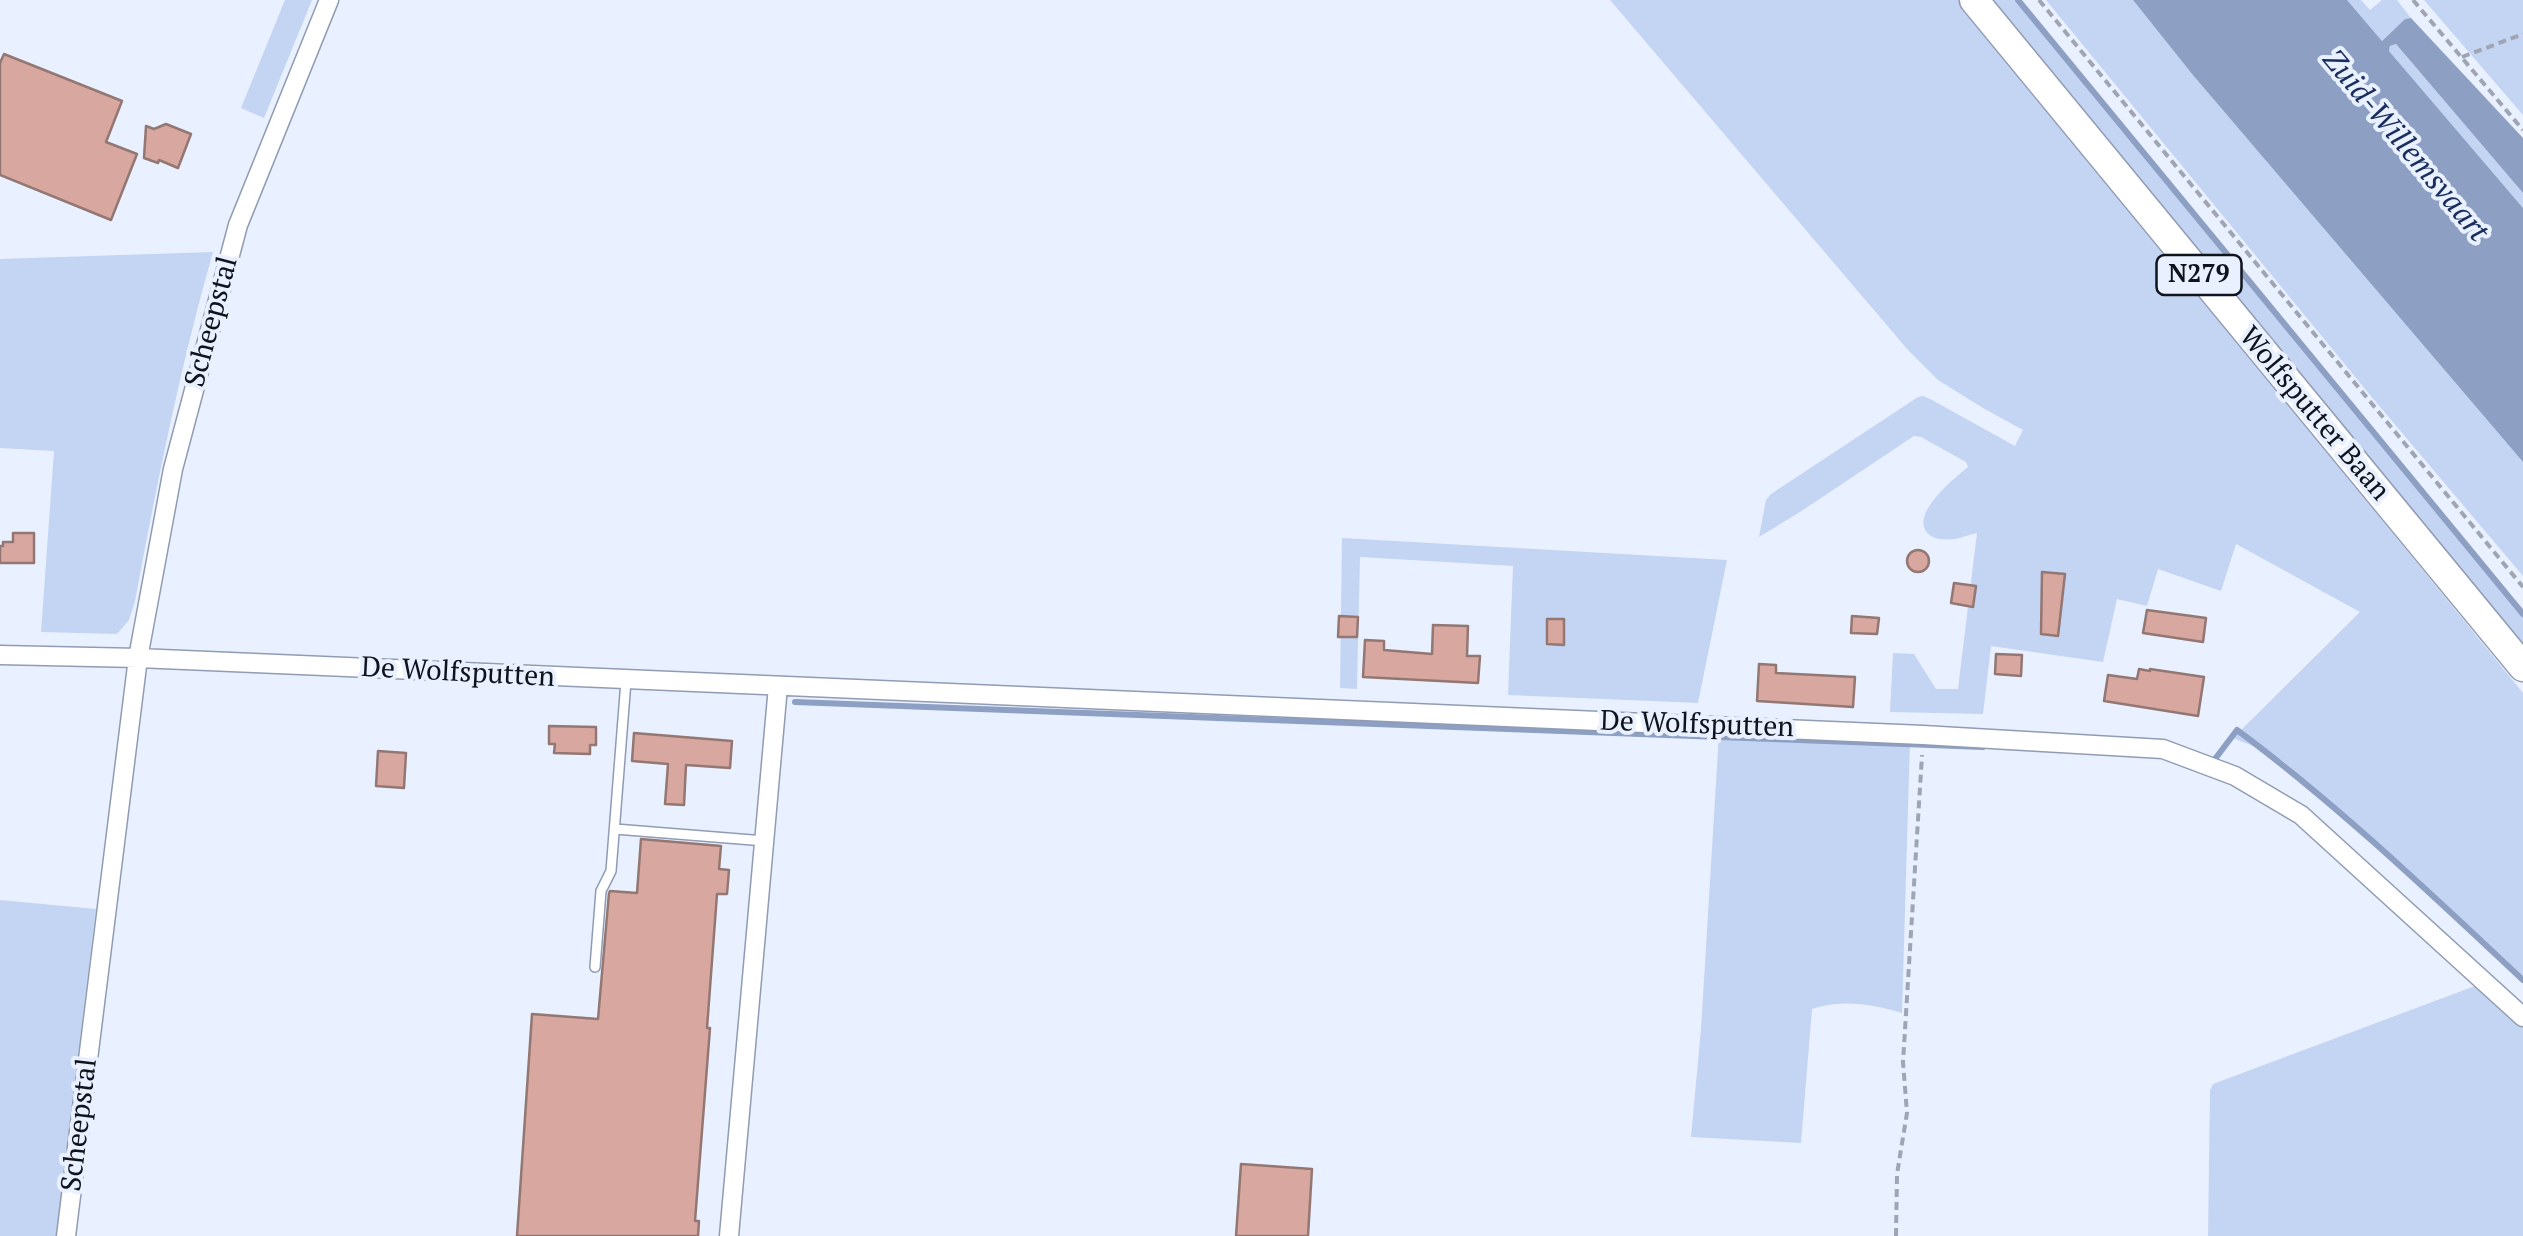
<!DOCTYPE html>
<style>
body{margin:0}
canvas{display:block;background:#e9f0ff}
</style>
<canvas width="2523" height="1236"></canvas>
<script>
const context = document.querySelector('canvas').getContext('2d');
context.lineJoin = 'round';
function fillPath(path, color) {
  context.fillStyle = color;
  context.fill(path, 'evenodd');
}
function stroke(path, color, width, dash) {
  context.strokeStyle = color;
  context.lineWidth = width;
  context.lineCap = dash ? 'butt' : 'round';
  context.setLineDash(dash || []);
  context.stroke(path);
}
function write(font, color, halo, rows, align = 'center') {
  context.font = font + ' "PT Serif",serif';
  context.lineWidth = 8;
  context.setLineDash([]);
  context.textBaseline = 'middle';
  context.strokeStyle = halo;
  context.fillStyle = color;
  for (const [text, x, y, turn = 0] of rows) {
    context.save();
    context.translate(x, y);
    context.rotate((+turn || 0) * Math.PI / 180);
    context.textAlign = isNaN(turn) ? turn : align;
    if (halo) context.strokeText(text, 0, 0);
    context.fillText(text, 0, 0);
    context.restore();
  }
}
fillPath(new Path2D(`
 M285,0h27l-48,118 -23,-10z
 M1610,0h348l565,693v287l-240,-219 -20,-11 -30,-12 127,-126 -124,-68 -15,47 -63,-22 -11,37 -30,-7 -14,63 -112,-16 -8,68 -93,-2 3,-59 21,1 22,35h22l19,-156c-7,1 -15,5 -22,6 -7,1 -18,1 -24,-3 -26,-19 24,-58 37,-69l-2,-5 -45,-25 -7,-1 -114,76 -41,25 7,-37 5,-6 147,-97 5,-1 9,4 83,46 8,-16 -40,-22 -45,-28 -30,-30z
 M1993,0h28l502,616v32z
 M2046,0h87l59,74 331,388v114l-153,-181z
 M2347,0h14l9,10 12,-10h15l14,18 -6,1 -23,22z
 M2424,0h99v115z
 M2396,44l127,149v15l-134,-157 1,-5z
 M213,252c-33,115 -56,231 -78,349l-6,19 -12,14 -76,-2 13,-181 -54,-3v-189z
 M1342,538l385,22 -29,143 -190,-8 5,-129 -153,-9 -3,132 -17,-1z
 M1719,733l191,7 -8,273c-30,-9 -60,-14 -90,-4l-11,134 -110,-6 10,-108z
 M0,900l96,9 -40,327h-56z
 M2483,983l40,38v215h-315l2,-146 3,-6z`), '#c4d4f3');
fillPath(new Path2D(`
 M2133,0h214l35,41 23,-22 6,-1 112,120v55l-127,-149 -6,2 -1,5 134,157v254l-331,-388z`), '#8da0c4');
stroke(new Path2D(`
 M2018,0l505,614
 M795,702l1188,45
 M2212,763l25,-33c101,75 194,164 286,250`), '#8da0c4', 6);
const building = new Path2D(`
 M4,54l118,47 -16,41 31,12 -26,66 -111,-45v-112z
 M166,124l25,10 -13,34 -19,-8 -1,3 -14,-5 2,-32 8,3z
 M13,533h21v30h-34v-17h3v-4h10z
 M1907 561a11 11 0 1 1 22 0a11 11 0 1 1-22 0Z
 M2042,572l23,2 -7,62 -17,-2z
 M1954,583l22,3 -3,21 -22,-4z
 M2147,610l59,8 -3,24 -60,-9z
 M1339,616l19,1 -1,20h-19z
 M1852,616l27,2 -2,16 -26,-1z
 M1547,619h17v26l-17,-1z
 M1433,625l35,1 -1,30h13l-2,27 -115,-6 2,-37 19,1v9l48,4z
 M1996,654l26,1 -1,21 -26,-2z
 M1759,664l17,1v8l79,4 -2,30 -96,-6z
 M2139,669l11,2v-2l54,8 -6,39 -94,-15 4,-26 29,4z
 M549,726l47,1v18h-6v9l-36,-1 1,-9h-6z
 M634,733l98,8 -2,27 -44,-3 -2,40 -19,-1 3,-40 -36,-3z
 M378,751l28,2 -2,35 -28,-2z
 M641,839l80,7 -2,23 10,1 -2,24h-10l-10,134h3l-15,193h4l-1,15h-181l15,-222 66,5 11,-126 1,-2 27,2z
 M1241,1164l71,5 -4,67h-72z`);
fillPath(building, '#d7a7a0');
stroke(building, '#937773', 2.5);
const lane = new Path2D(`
 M615,829l150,12
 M595,967l6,-76 10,-20 15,-190`);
const street = new Path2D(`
 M0,655l138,3 1785,77 240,14 72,27 66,39 222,202
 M66,1236l72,-578 35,-189 65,-244 91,-225
 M729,1236l49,-550`);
const primary = new Path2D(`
 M1974,0l549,667`);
stroke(lane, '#919cb3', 12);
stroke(street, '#919cb3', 21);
stroke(primary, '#919cb3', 31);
stroke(new Path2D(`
 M2039,0l484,587
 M2413,0l110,130
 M2462,57l61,-23
 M1896,1236l1,-62 10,-61 -4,-51 19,-307`), '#9fa5b2', 4, [8, 5]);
stroke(lane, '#fff', 9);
stroke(street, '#fff', 18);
stroke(primary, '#fff', 28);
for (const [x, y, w] of [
 [2199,275,85]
]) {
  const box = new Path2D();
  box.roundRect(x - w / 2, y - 20, w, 40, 8);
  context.fillStyle = '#e9f0ff';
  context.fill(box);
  stroke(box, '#0f131c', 2.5);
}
write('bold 25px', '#0f131c', null, [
 ["N279",2199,275]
]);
write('28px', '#0f131c', '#e9f0ff', [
 ["Scheepstal",212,322,-75],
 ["Wolfsputter Baan",2314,414,50],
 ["De Wolfsputten",458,673,3],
 ["De Wolfsputten",1697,725,2],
 ["Scheepstal",80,1125,-83]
]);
write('italic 30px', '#192e5c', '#e9f0ff', [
 ["Zuid-Willemsvaart",2405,146,50]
]);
</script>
